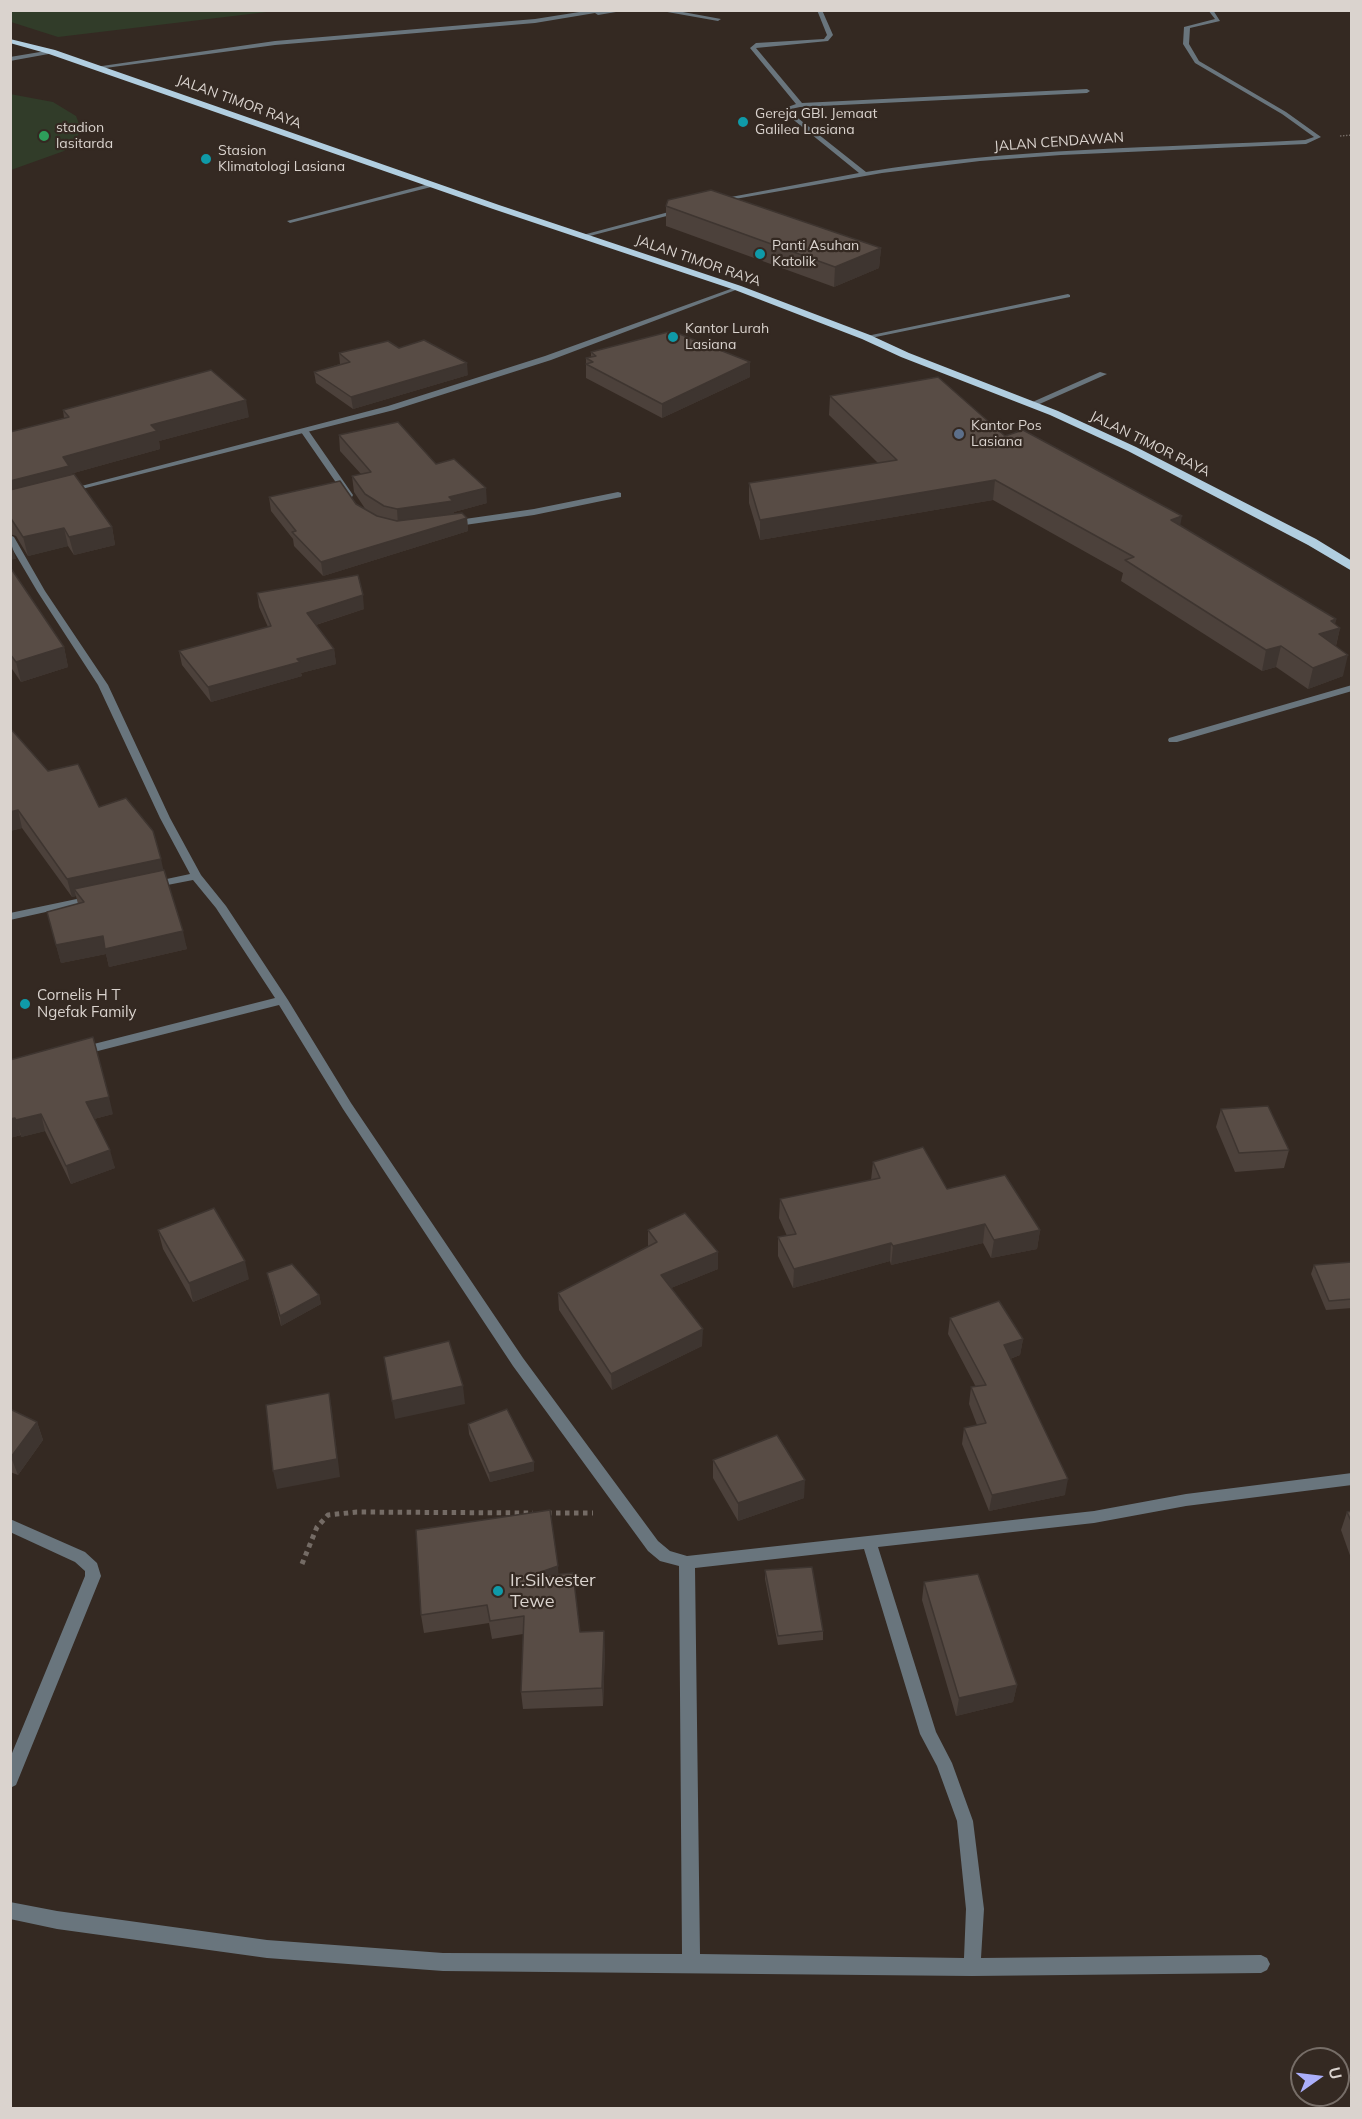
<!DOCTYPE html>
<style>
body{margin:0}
#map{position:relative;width:1362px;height:2119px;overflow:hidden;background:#342922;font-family:Mulish,sans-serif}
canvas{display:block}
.frame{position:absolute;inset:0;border:12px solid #dad3ce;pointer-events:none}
.north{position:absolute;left:1290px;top:2047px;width:60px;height:60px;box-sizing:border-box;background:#342922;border:2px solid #766d67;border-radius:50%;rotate:76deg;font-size:16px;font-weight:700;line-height:24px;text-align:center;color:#dad3ce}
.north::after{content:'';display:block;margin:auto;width:21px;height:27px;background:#abaffb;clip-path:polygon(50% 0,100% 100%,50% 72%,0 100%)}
</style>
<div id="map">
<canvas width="1362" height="2119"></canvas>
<div class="frame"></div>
<div class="north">U</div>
</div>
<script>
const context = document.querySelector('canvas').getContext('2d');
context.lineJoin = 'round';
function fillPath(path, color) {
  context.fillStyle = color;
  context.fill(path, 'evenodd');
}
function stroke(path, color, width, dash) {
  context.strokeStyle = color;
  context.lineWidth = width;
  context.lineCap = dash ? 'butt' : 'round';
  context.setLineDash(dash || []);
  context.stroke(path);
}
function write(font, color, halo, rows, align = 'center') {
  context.font = font + ' Mulish,sans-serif';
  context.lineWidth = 4.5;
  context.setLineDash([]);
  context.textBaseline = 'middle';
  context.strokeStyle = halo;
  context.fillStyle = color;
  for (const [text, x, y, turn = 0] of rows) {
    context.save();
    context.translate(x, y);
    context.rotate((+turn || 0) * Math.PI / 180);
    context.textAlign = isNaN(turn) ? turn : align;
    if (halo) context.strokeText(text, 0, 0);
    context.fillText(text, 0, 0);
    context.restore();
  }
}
fillPath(new Path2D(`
 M11,10h264v1l-217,26 -47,-15z
 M10,94l43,8 23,14 5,13 -7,14 -10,8 -53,19z`), '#313c29');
stroke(new Path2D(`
 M1340,136l12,-1`), '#746b65', 1.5, [1.5, 1.5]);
stroke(new Path2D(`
 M547,1513h46
 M302,1564l15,-37 11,-12 29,-3 176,1`), '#746b65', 5, [4.5, 4.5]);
fillPath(new Path2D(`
 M1068,294l2,1v2l-204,42 -4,-2z
 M302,430h6l45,65 -1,2h-6l-45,-65z
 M618,492l3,1v4l-87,18 -83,12 -4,-3 4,-3 83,-12z
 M1352,685v6l-175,51h-8l-1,-2 1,-2z`), '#69757d');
fillPath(new Path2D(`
 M592,10h36l-30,5 -3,-2 -60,10 -260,22 -177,24 -3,-2 180,-26 260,-22z
 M656,10h16l49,9 -3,2z
 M817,10h5l11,25 -5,6 -72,7 46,55 285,-14 3,2 -3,2 -287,14 -9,2 3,6 72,57c145,-24 292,-24 439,-32l9,-3 -32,-23 -87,-51 -12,-19 1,-17 31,-8 -7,-9h5l7,11 -30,7 -1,16 10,17 87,51 35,25 -15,7 -245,11 -81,6 -98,12 -164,29v-2l2,-1 139,-26 -69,-56 -5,-9 11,-4 -46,-56 6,-5 68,-4 3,-4z
 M52,50l2,3 -44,8v-4z
 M433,183l3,2 -1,1 -145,37 -3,-2z
 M680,209l3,2 -1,1 -100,26 -3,-2z
 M1100,372l7,2 -72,32 -7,-2z
 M10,535l4,2 31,54 63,94 62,133 31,57 25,31 62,94 63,103 172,255 135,183 12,10 17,5 407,-45 92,-17 166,-21v12l-166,21 -92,17 -216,24 58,185 16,31 21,58 11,88 -3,49 280,-3 6,3 3,6 -3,6 -6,3 -289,3 -529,-5 -176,-13 -210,-29 -47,-10v-17l47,9 210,29 176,13 239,1 -3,-388 -19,-5 -12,-10 -135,-185 -170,-257 -64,-104 -197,50 -4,-1 -2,-3 2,-3 197,-50 -59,-90 -23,-28 -41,8 -5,-3 1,-2 42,-9 -30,-56 -62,-133 -61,-94 -27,-46zM864,1549l56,185 17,32 20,55 9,88 -2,49 -264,-4 -5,-386z
 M91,896l4,1 1,2 -1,2 -85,19v-7z
 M10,1519l75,33 12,11 4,13 -83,204 -2,5 -6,3v-30l75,-182v-5l-10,-9 -65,-30z`), '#69757d');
fillPath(new Path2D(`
 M736,287l5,1 -190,72 -157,50 -324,82 -4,-2 322,-84 157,-50z`), '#69757d');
fillPath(new Path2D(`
 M10,39l45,11 444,155 242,81 129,49 39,18 149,58 78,36 180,92 36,22v10l-44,-26 -180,-94 -78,-36 -149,-58 -39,-18 -127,-49 -242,-81 -444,-155 -39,-11z`), '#b1cee0');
fillPath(new Path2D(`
 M666,206l215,42 -2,20 -45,19 -168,-61z
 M399,348l69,27 -115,34 -37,-26 -2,-11 26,-8 -1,-11z
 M591,352l159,10v15l-88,41 -76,-40v-20l5,-1z
 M830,396l175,40 175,90 156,93 -1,5 5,4 -4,18 7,30 -35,13 -32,-22 -14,4 -141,-90 2,-8 -130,-73 -233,40 -11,-37v-20l129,-20 -49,-48z
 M63,410l186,7 -90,24 1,8 -90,25 42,53 3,18 -41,10 -6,-9 -40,10 -12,-20 -6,-2v-102l54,-14z
 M339,435l97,29 51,39 -33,9v2l13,4 1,13 -145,45 -29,-30 -1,-7 -22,-28 -2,-14 87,7 10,6 -12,-18 -2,-16 9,-2 -21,-23z
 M10,567l54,80 4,20 -47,15 -11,-16z
 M257,593l107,16 -48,16 18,24 2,15 -35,9 1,3 -91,26 -29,-37 -3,-14 89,-24 -9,-20z
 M10,728l38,43 51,36 64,63 24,79 -78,18 -3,-13 -45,9 -14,-51 31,-8 -2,-8 -4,1 -50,-69 -12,3z
 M10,1060l103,54 -19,5 21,49 -44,16 -26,-53 -24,6v-2l-11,3z
 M1221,1109l68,41 -5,18 -49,4 -19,-45z
 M873,1162l74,27 93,41 -3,19 -46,9 -8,-15 -92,22 -1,-4 -97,27 -15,-32v-19l9,-1 -8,-18 1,-19 91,-19z
 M158,1230l91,49 -56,23 -30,-53z
 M648,1230l70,39 -47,19 31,58 -90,44 -53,-80 -1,-17 90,-47z
 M1352,1262v46l-26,2 -15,-36 3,-9z
 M267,1273l52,22 2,9 -40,22z
 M950,1318l73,21 -3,16 -10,4 55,136 -76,16 -27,-67 2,-16 13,-3 -8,-21 2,-17h5l-28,-53z
 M10,1409l27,13 6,18 -25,35 -8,-3z
 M468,1424l66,47 -44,11 -21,-48z
 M713,1460l91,38 -66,23 -25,-43z
 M1352,1511v50l-11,-31 6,-18z
 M765,1570l58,61v9l-45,5 -13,-66z
 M559,1574l21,58 25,17 -2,57 -80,3 -2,-17 2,-58 -31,5 -3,-16 -65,10 -3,-18z
 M924,1582l93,103 -4,17 -57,14 -34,-116z`), '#4c413b');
fillPath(new Path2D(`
 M881,248l-2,20 -45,19 1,-20z
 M750,362v15l-88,41v-14z
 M467,363l1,12 -115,34 -2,-12z
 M246,400l3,17 -90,24 1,8 -90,25 2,10 -62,16v-19l53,-24 88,-32z
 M995,480l-2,20 -233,40v-20z
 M486,488l1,15 -33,9 1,5 -57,8 -1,-16 52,-12z
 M1182,516l-4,21 -7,-17z
 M467,518l1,13 -145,45 -2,-14z
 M112,527l3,18 -41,10 -5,-18z
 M64,528l4,18 -40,10 -5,-19z
 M10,540l6,19 -6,1z
 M363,595l1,14 -55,18 -2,-14z
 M1336,619l-3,11 7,-2 -5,21 -16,-15 12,-13z
 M1281,646l-5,21 -14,4 4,-21z
 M64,647l4,20 -47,15 -5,-20z
 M334,649l2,15 -35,9 1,3 -91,26 -3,-15 89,-28z
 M1348,655l-5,21 -35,13 5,-21z
 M18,810l4,18 -12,3v-19z
 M161,859l4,18 -91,12 2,7 -4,1 -5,-18z
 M183,931l4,18 -78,18 -3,-13 -45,9 -5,-18 47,-9z
 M109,1097l4,17 -23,6 -4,-18z
 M41,1114l4,17 -24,6 -5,-17z
 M15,1118l6,17 -11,3v-19z
 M110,1150l5,18 -44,16 -5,-18z
 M985,1224l-2,19 -92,22 2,-19z
 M1040,1230l-3,19 -46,9 3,-18z
 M891,1243l-1,18 -97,27 1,-19z
 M718,1252v17l-57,23v-17z
 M245,1261l4,18 -56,23 -4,-19z
 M319,1295l2,9 -40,22 -1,-10z
 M703,1329l-1,17 -90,44 -1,-16z
 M1023,1339l-3,16 -19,7 3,-17z
 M463,1386l2,18 -70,15 -3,-18z
 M329,1393l3,18 8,66 -63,12 -4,-18z
 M37,1422l6,18 -25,35 -7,-18z
 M534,1462v9l-44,11 -1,-9z
 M1068,1479l-3,16 -76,16 3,-16z
 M805,1480l-1,18 -66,23v-18z
 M558,1566l1,18 -19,7 -2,-18z
 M604,1631l1,18 -2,57 -1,-18z
 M1017,1685l-4,17 -57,14 3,-18z`), '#3e3530');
const building = new Path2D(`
 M711,190l170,58 -46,19 -169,-61 2,-6z
 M672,331l78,31 -88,42 -76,-40 7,-2 -7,-4 10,-2 -5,-4z
 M424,340l43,23 -116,34 -37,-25 36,-10 -11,-9 49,-12 11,7z
 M211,370l35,30 -95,25 6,6 -94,26 6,9 -59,15v-49l59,-15 -6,-7z
 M938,377l67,59 18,-6 159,86 -11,4 165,99 -5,2 9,7 -21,6 29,21 -35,13 -32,-22 -15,4 -141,-90 9,-3 -139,-77 -235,40 -11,-37 148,-23 -67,-64z
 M398,422l38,42 18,-5 32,29 -37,9 4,4 -56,8 -13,-3 -19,-12 -13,-18 19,-4 -32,-37z
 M74,474l38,53 -43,10 -5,-9 -41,9 -13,-20v-27z
 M340,481l16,23 21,12 20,5 65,-8 5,5 -146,44 -29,-30 4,-1 -27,-34z
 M10,567l54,80 -48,15 -6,-8z
 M358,575l5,20 -56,18 27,36 -37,10 3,3 -92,25 -29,-36 92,-25 -14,-33z
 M10,728l38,43 30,-7 21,43 27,-9 27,33 8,28 -94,20 -49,-69 -8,2z
 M164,870l19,61 -78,18 -2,-13 -47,9 -9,-33 37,-10 -10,-13z
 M93,1037l16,60 -23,5 24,48 -44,16 -25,-52 -25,6 -1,-2 -5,1v-59z
 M1268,1106l21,44 -50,3 -18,-44z
 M923,1147l24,42 58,-14 35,55 -46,10 -9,-16 -92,22 -2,-3 -97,26 -16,-32 18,-3 -16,-35 100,-21 -7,-16z
 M214,1208l31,53 -56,22 -31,-53z
 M685,1213l33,39 -57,23 42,54 -92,45 -53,-81 99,-51 -9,-12z
 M1352,1262v37l-23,2 -15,-36z
 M292,1264l27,31 -39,21 -13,-43z
 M999,1301l24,38 -19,6 64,134 -76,16 -28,-67 22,-5 -15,-36 15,-2 -36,-67z
 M449,1341l14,45 -71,15 -8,-44z
 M329,1393l8,66 -64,12 -7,-66z
 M10,1409l27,13 -26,35h-1z
 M507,1409l27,53 -45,11 -21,-49z
 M777,1435l28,45 -67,23 -25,-43z
 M550,1510l8,56 -20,7 1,3 34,-3 7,59 24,-1 -2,57 -81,4 3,-76 -34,5 -3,-16 -66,10 -5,-85z
 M1352,1511v12l-5,-11z
 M812,1567l11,64 -45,5 -13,-66z
 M978,1574l39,111 -58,13 -35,-116z`);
fillPath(building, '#584c45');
stroke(building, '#3e3530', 1.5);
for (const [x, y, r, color] of [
 [743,122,6,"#0f9aa8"],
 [44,136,6,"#2e9e5b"],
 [206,159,6,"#0f9aa8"],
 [760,254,6,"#0f9aa8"],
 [673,337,6,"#0f9aa8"],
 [959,434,6,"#5c6f8a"],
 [25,1004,6,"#0f9aa8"],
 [498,1591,6,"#0f9aa8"]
]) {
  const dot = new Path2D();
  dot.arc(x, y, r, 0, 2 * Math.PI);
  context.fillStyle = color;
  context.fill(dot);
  stroke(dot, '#342922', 2);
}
write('14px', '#dad3ce', '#342922', [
 ["JALAN TIMOR RAYA",239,102,20],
 ["JALAN CENDAWAN",1059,142,-4],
 ["JALAN TIMOR RAYA",698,261,19],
 ["JALAN TIMOR RAYA",1150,444,26]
]);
write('14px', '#dad3ce', '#342922', [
 ["Gereja GBI. Jemaat",755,114],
 ["Galilea Lasiana",755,130],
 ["stadion",56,128],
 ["lasitarda",56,144],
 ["Stasion",218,151],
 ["Klimatologi Lasiana",218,167],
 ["Panti Asuhan",772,246],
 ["Katolik",772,262],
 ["Kantor Lurah",685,329],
 ["Lasiana",685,345],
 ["Kantor Pos",971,426],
 ["Lasiana",971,442]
], 'left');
write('15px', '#dad3ce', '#342922', [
 ["Cornelis H T",37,995],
 ["Ngefak Family",37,1012]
], 'left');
write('18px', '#dad3ce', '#342922', [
 ["Ir.Silvester",510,1581],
 ["Tewe",510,1602]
], 'left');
</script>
